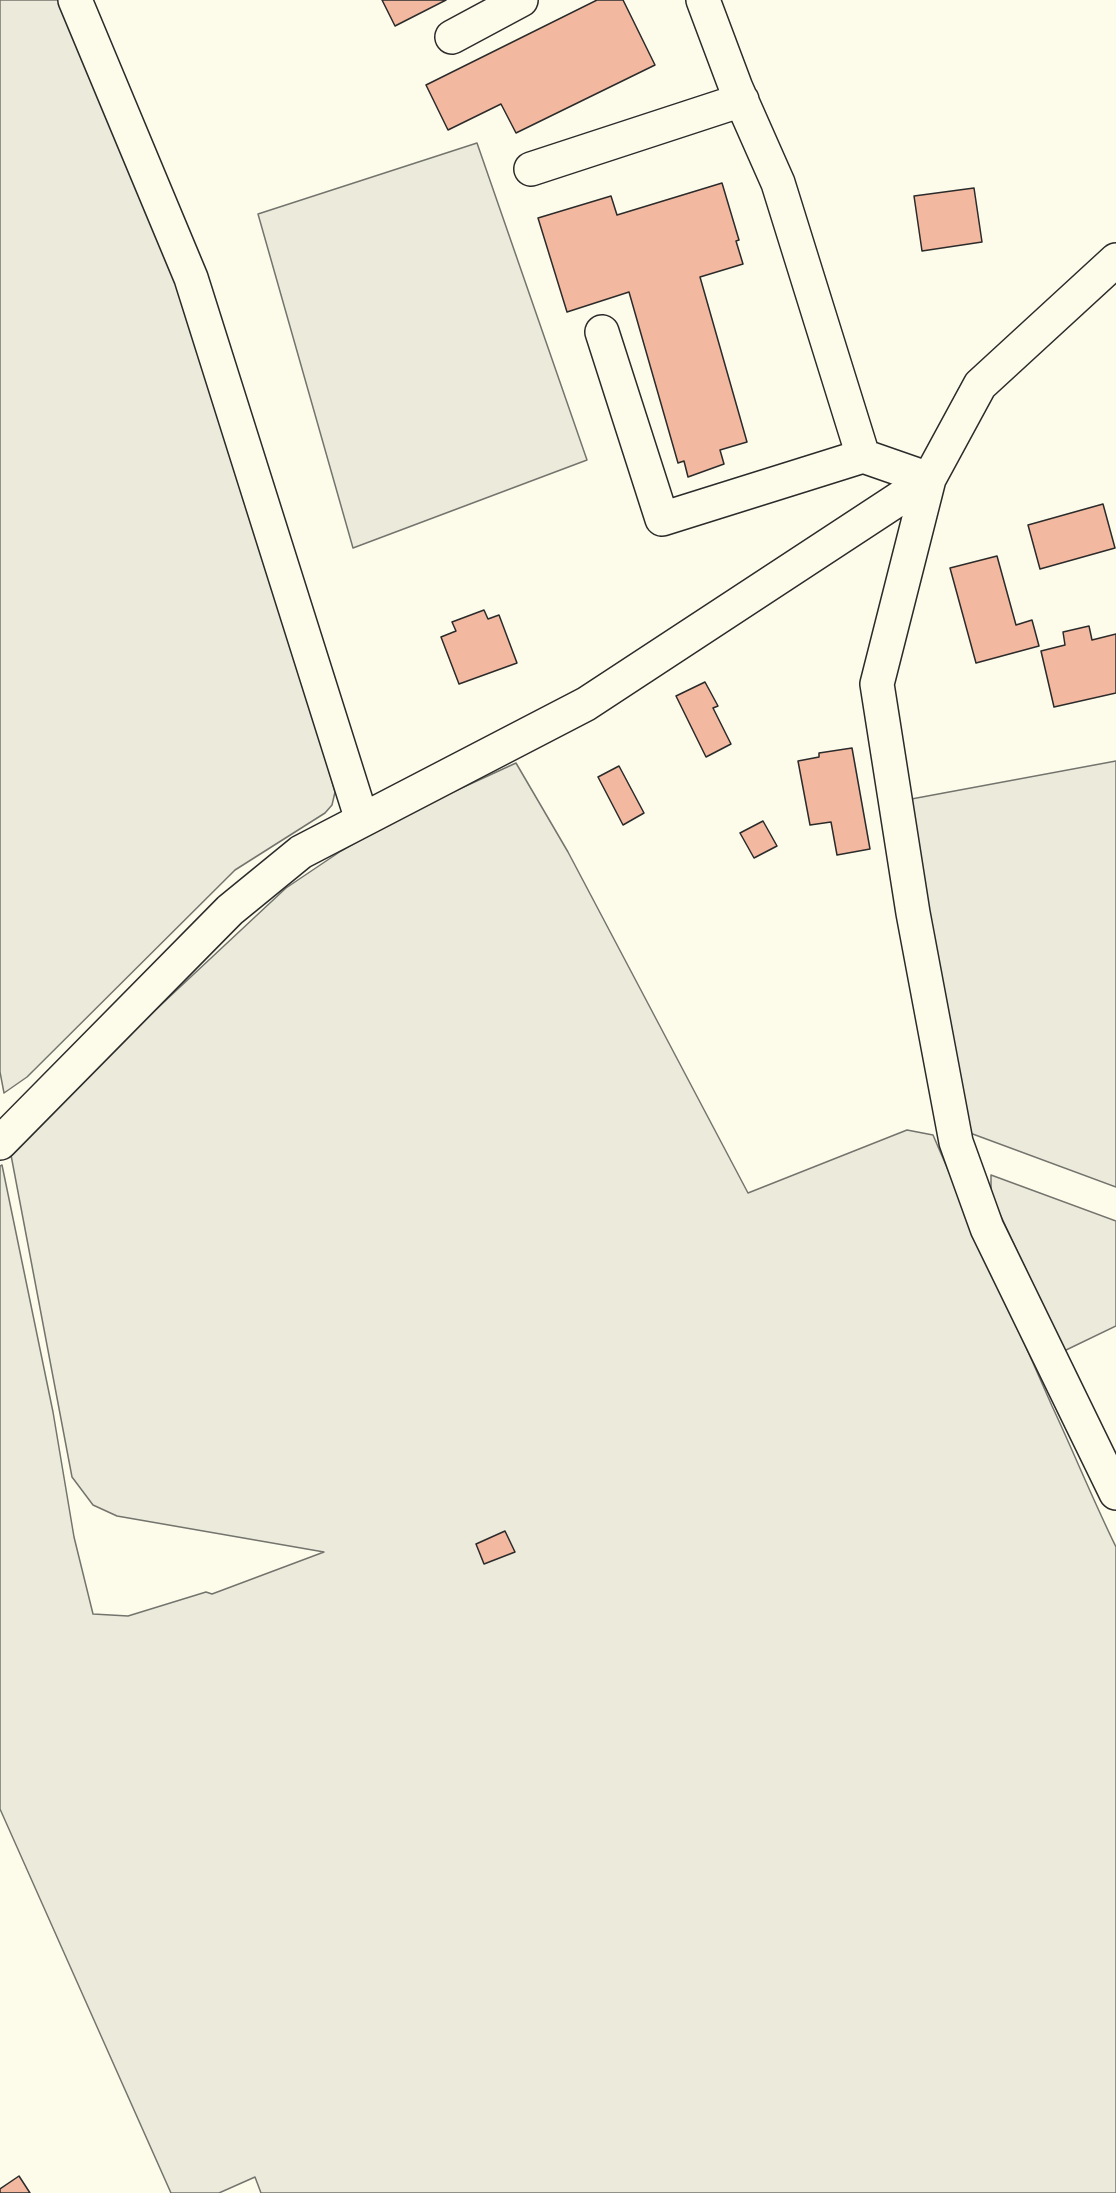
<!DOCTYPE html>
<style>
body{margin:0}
canvas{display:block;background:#fdfbea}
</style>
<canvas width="1116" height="2193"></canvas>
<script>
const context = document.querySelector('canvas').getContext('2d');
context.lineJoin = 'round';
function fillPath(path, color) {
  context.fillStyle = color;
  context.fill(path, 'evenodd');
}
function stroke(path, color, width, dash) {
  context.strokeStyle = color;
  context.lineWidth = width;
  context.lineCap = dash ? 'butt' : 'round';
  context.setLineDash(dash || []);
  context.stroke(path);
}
const green = new Path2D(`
 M0,0h68l114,260 153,532 -3,13 -7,8 -90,57 -208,207 -23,16 -4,-21z
 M477,143l110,317 -234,88 -95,-334z
 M1116,761v426l-146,-54 -64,-333z
 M516,763l52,89 180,341 159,-63 26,5c39,91 79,180 119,271 22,47 41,94 64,141v646h-855l-6,-16 -36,16h-48l-171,-384v-643l2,-1 51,247 21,125 19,77 35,2 78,-24 6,2 112,-42 -207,-36 -24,-11 -21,-28 -61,-322 93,-97 182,-170 55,-37 66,-38z
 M991,1175l125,46v105l-52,25 -73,-156z`);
fillPath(green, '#ecebdb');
stroke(green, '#74746e', 1.5);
const building = new Path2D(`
 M382,0h64l-51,26z
 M597,0h26l32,65 -139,68 -15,-29 -53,26 -22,-45z
 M722,183l17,57 -3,1 7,23 -43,13 47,165 -27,8 4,14 -36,13 -4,-16 -6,2 -49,-171 -62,20 -29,-94 73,-22 6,19z
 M974,188l8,54 -60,9 -8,-55z
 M1103,504l12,44 -75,21 -12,-44z
 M997,556l19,69 16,-5 7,26 -63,17 -26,-95z
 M484,610l4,9 11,-4 18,48 -58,21 -18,-47 15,-6 -4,-9z
 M1089,626l3,14 24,-6v59l-62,14 -13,-56 24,-6 -2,-13z
 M705,682l13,24 -5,2 18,36 -25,13 -30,-61z
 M852,748l18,101 -33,6 -6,-33 -21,3 -12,-64 21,-4v-4z
 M619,766l25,47 -21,12 -25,-48z
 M763,821l14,25 -23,12 -14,-25z
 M505,1531l10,21 -31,12 -8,-20z
 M19,2176l11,17h-30v-4z`);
fillPath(building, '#f2b8a0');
stroke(building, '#2b2b2b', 1.5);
const minor = new Path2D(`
 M75,0l116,278 171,542
 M703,0l33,88 42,95 85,273 66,23
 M452,37l69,-37
 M531,169l211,-69
 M1116,260l-136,125 -51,94 -52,205 36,229 43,229 31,86 129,265
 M602,332l60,187 201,-63
 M0,1143l230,-233 71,-58 285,-148 343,-225`);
stroke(minor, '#2b2b2b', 36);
stroke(minor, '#fdfbea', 33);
</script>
